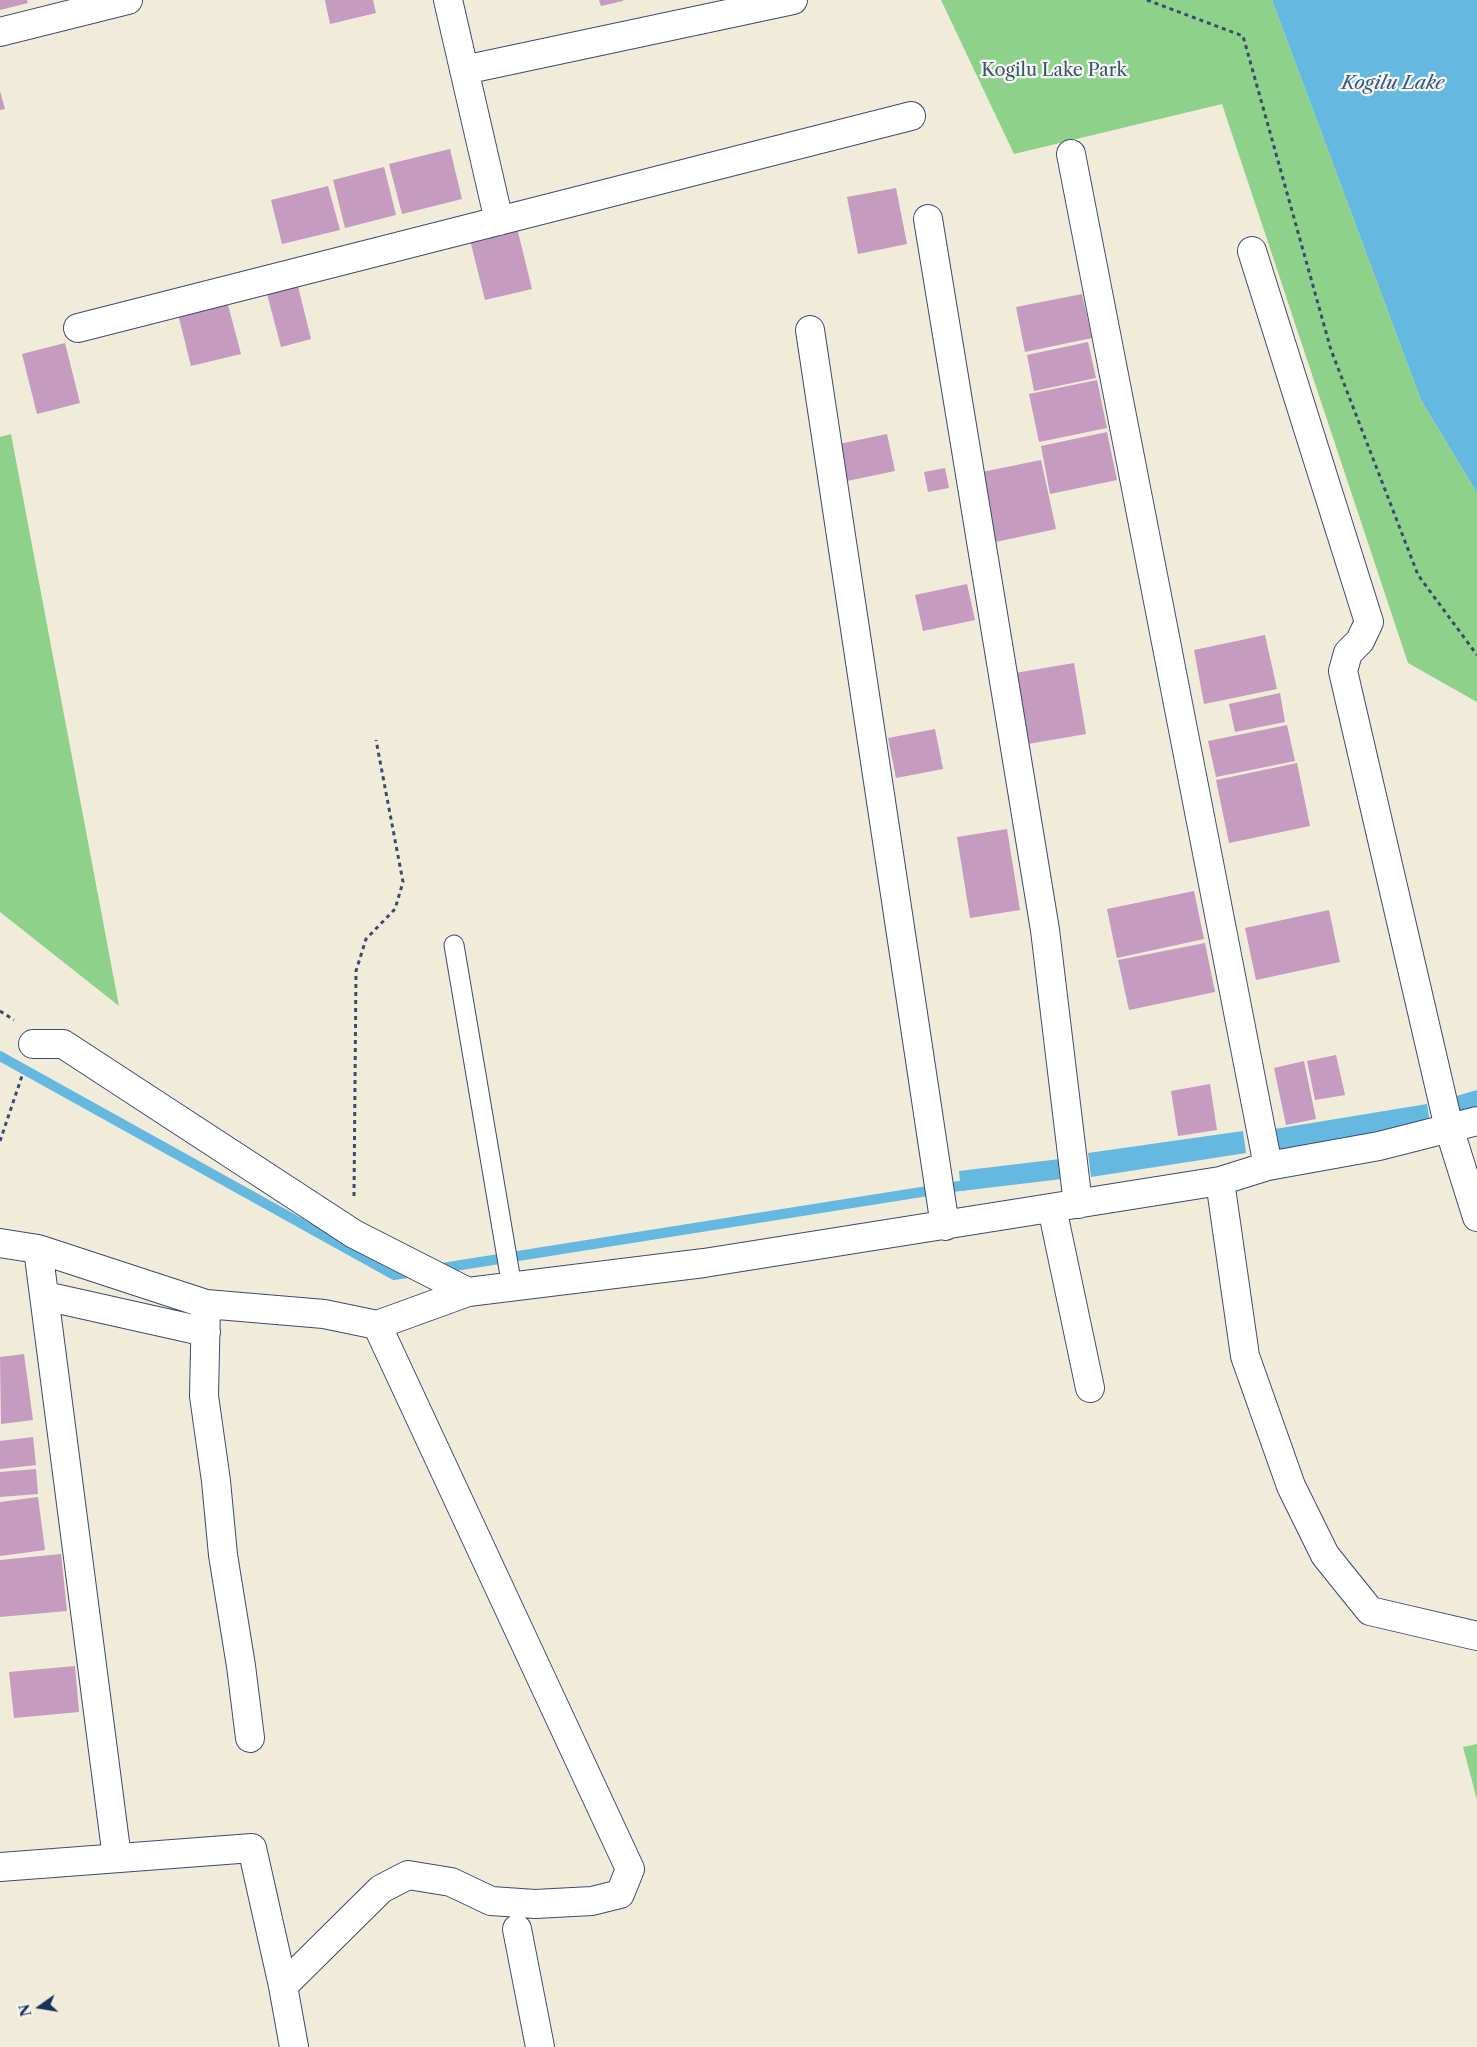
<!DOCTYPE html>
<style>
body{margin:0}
#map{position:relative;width:1477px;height:2047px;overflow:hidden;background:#f1ebd9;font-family:"Libre Caslon Text",serif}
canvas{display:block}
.north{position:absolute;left:15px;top:1982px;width:50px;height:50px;-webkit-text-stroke:4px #f6f6f2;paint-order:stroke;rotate:257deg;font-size:14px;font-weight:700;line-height:20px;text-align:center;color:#1b2f5e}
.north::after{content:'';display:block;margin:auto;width:18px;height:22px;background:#1b2f5e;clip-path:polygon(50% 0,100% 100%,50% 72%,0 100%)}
</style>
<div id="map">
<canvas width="1477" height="2047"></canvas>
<div class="north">N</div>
</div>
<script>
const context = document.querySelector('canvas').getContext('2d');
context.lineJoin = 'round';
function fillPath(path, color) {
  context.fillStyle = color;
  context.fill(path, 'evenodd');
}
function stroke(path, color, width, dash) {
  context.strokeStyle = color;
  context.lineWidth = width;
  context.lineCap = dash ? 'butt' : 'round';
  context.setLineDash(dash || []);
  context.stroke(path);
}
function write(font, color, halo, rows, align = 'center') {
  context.font = font + ' "Libre Caslon Text",serif';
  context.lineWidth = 4.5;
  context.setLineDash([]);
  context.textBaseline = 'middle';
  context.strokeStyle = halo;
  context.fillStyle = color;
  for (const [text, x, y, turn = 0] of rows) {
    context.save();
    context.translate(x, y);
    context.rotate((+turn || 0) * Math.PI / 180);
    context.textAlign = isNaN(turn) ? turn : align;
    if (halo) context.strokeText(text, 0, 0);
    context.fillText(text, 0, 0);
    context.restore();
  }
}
fillPath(new Path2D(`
 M941,0h331l149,400 56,93v209l-69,-39 -186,-559 -208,50z
 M11,434l108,572 -119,-94v-475z
 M1477,1744v56l-14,-53z`), '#8ed18a');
fillPath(new Path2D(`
 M1272,0h205v493l-56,-93z
 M1477,1090v21l-17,6 -7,-20z
 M1427,1104l3,19 -150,29 -5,-23z
 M1243,1131l3,22 -155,24 -3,-24z
 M1060,1159l2,20 -101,12 -2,-20z`), '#65b8e0');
stroke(new Path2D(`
 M0,1056l394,219 20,-3
 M436,1269l536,-85`), '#65b8e0', 10);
fillPath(new Path2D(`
 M0,0h27l1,3 -28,7z
 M325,0h48l3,13 -46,11z
 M599,0h24v1l-22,5z
 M0,91l5,18 -5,1z
 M450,149l12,50 -60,15 -13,-50z
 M384,167l12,48 -51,13 -12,-48z
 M328,186l12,44 -58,14 -11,-44z
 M896,188l11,56 -49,10 -11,-57z
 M516,224l16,65 -47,11 -16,-64z
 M297,282l14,57 -30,8 -15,-57z
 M1082,294l10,44 -67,14 -9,-45z
 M227,301l14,53 -50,12 -13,-52z
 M1088,342l8,36 -62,13 -7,-36z
 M65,343l15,60 -43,11 -15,-60z
 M1097,380l10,48 -68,14 -10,-48z
 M1107,432l10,48 -67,14 -9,-48z
 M887,434l8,37 -48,10 -8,-37z
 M1041,460l15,69 -65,14 -14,-70z
 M945,468l4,20 -21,4 -4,-20z
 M967,584l8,36 -52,11 -8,-36z
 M1265,635l12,54 -73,15 -10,-54z
 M1074,663l12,71 -64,11 -13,-71z
 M1280,693l5,29 -50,10 -6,-28z
 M1287,725l8,36 -79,16 -8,-36z
 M935,729l8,40 -47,9 -8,-40z
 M1297,763l13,63 -81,17 -13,-63z
 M1007,829l13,81 -50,8 -13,-81z
 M1194,891l10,48 -87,19 -10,-49z
 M1329,910l11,52 -84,18 -11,-52z
 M1205,943l10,49 -86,18 -11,-50z
 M1336,1055l9,40 -30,5 -8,-39z
 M1304,1061l12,58 -30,6 -12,-57z
 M1210,1084l7,46 -39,6 -7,-45z
 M24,1354l9,66 -32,4 -1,-67z
 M33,1437l3,28 -36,4v-28z
 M36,1469l2,25 -38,3v-25z
 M38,1497l7,53 -45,6v-54z
 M61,1554l6,57 -67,6v-57z
 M75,1666l4,46 -65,6 -5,-46z`), '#c59bc0');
const service = new Path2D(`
 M454,945l58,342`);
const minor = new Path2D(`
 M448,0l51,221
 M0,32l128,-32
 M464,70l329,-70
 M1071,154l197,1012
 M928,219l117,711 33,274
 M1252,251l117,371 -9,19 -12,12 -5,18 106,457 28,89
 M78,328l833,-212
 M810,330l135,896
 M33,1044h30l291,190 114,58
 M1220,1181l25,175 46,130 34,69 45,56 107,25
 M1052,1208l38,180
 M0,1243l38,6 168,55 118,10 53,11 91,-33 236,-29 516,-82 48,-15 111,-20 98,-25
 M38,1249l79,609
 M45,1296l161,36
 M206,1304l-2,92 12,85 7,74 18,111 9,72
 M0,1867l252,-19 31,138 11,61
 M517,1929l23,118
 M283,1986l98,-97 27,-14 43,7 40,19 44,3 57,-3 28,-7 10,-25 -253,-544`);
stroke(service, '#3b4b70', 21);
stroke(minor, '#3b4b70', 30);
stroke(new Path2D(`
 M1147,0l96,36 88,314 87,225 59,80
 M0,1011l14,9
 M0,1141l23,-68
 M354,1196l2,-225 10,-32 29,-30 8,-27 -27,-142`), '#3b4b70', 3, [4, 4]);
stroke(service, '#fff', 19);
stroke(minor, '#fff', 28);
write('18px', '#385869', '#f6f6f2', [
 ["Kogilu Lake Park",1054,71]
]);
write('italic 19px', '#315885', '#f6f6f2', [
 ["Kogilu Lake",1393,84]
]);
</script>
